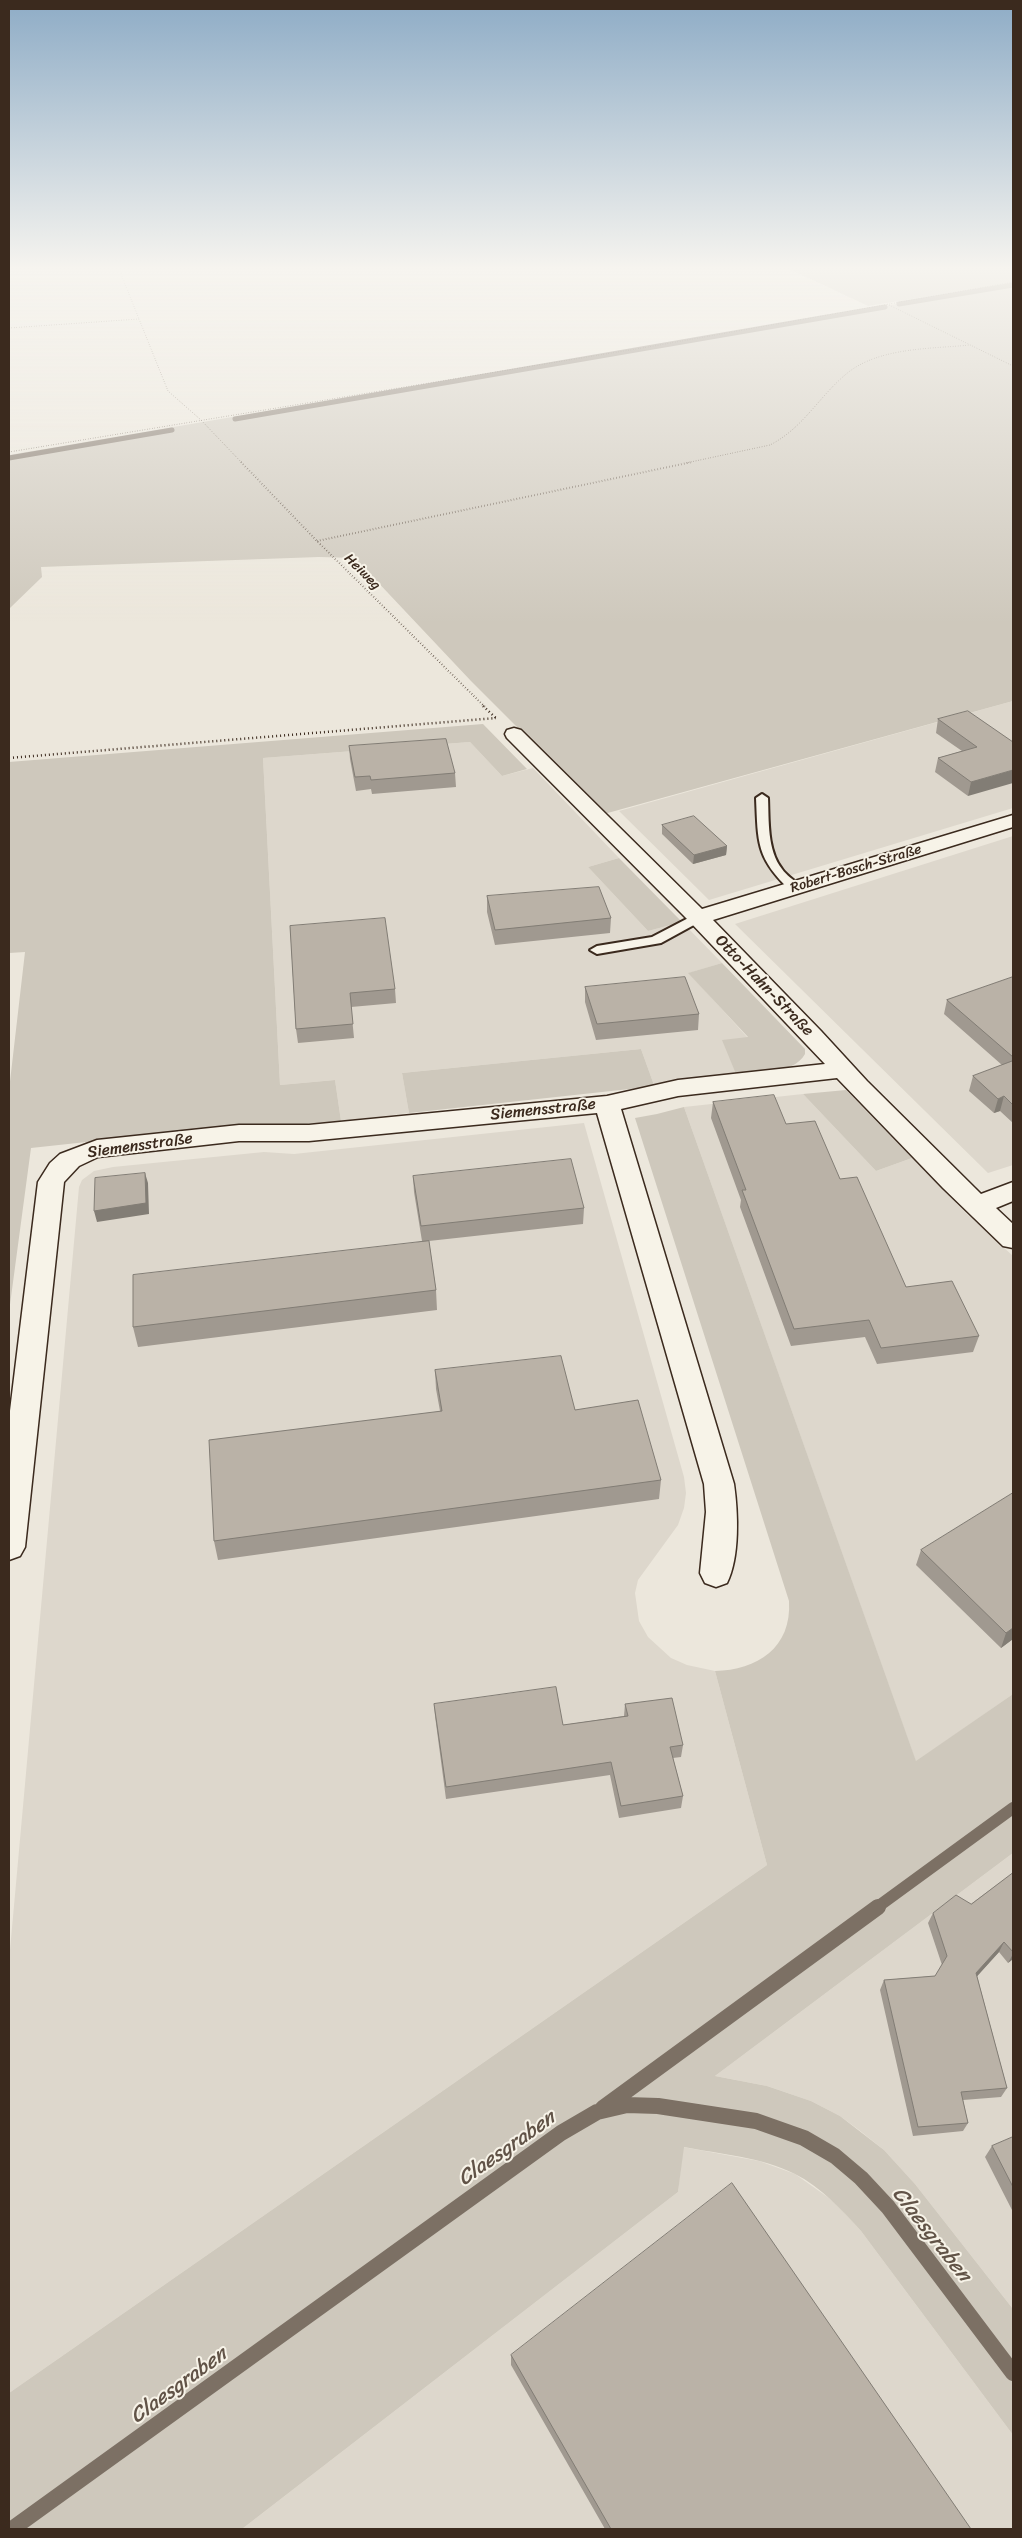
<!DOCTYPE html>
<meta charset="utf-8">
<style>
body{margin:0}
#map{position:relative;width:1022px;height:2538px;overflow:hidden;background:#ece7dc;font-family:Sriracha,sans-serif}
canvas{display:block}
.frame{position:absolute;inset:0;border:10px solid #3b2a1e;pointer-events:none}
</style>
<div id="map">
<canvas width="1022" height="2538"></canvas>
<div class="frame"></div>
</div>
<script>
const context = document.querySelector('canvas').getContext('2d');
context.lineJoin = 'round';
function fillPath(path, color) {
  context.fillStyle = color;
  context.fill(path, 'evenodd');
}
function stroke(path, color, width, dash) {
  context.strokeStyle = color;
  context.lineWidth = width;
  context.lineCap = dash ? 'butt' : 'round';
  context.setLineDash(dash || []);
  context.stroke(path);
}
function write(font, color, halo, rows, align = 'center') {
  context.font = font + ' Sriracha,sans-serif';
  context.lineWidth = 4;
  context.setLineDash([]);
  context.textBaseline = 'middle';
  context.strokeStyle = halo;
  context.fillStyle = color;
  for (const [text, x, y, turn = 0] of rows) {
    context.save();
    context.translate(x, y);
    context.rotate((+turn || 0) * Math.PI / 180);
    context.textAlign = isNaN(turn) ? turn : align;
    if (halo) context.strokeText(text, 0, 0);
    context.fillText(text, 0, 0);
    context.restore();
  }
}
fillPath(new Path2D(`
 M1013,701v107l-304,92 -90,-89z
 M470,742l32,34 31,-8 86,90 -31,9 60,64 34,-9 40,41 -33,10 59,65 -12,36 -68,7 -14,4 -13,-36 -239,24 7,40 -68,8 -6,-41 -55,5 -17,-327z
 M1013,836v329l-25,8 -253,-249z
 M803,1094l73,77 36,-13 54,55 47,43v438l-97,68 -232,-655z
 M584,1123l100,354 2,16 -2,15 -6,17 -40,55 -3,13 4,28 9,16 23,21 16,7 28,6 52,194 -758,528v-432l70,-774 3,-7 12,-9 19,-4 151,-15 30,2z
 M1013,1853v456l-98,-125 -31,-34 -25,-20 -19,-14 -29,-15 -44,-15 -52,-10z
 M683,2147l76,14 36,13 41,29 25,28 152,204v94h-771l436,-337z`), '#ddd7cc');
fillPath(new Path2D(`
 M789,269h224v14l-145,23z
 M1013,284v417l-409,113 -133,-133 -116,-123 -36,-1 -278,10 1,10 -33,32v-154z
 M483,724l44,45 -25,7 -32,-34 -207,16 17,327 55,-5 6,41 -48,4 -40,-1 -222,24 -22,164v-222l16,-138 -16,1v-191z
 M619,858l63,64 -34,9 -60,-64z
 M722,963l83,86v5c-12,21 -47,18 -69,20l-14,-34 26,-3 -60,-64z
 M641,1049l13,36 -6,2 -239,26 -7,-40z
 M846,1090l66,68 -36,13 -73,-77z
 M684,1107l232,654 97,-67v159l-298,223 52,10 44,15 29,15 44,34 31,34 98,125v126l-152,-204c-19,-21 -40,-44 -66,-57 -34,-17 -75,-20 -111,-27l-6,45 -436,337h-233v-136l758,-528 -52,-194c42,-1 77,-23 74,-70l-154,-483 22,-4z`), '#cec8bc');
stroke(new Path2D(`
 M899,304l114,-19
 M235,419l650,-112
 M9,458l163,-28`), '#7c7064', 5);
stroke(new Path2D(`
 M876,1908l137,-100`), '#7c7064', 12);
stroke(new Path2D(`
 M603,2108l275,-201
 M12,2529l549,-396 36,-21 30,-7 31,1 98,15 48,17 31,18 26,22 27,29 125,166`), '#7c7064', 16);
const lane = new Path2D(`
 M762,794l6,4c1,22 -1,52 14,71 4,6 12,11 17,16l2,3 -2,3h-8c-35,-33 -33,-48 -35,-93z
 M698,913l6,4 -1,3 -42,23 -64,11 -7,-4 7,-4 55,-9z`);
const street = new Path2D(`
 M514,728l7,2 181,179 311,-94v12l-300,93 108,111 46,50 114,113 32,-12v19l-17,7 17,16v24l-10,-2 -60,-58 -106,-110 -159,18 -57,13 113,375c4,28 6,73 -7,99l-11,4 -11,-4 -5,-10 6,-61 -2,-28 -107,-371 -288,28h-70l-141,16 -19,9 -15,16 -39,365 -5,9 -11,4v-141l29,-237 12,-19 10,-9 37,-14 142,-15h70l298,-29 71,-16 147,-16 -135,-142 -183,-184 -2,-4 2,-4z`);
stroke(lane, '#3b2a1e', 4);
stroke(street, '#3b2a1e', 3);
stroke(new Path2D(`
 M119,269l20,50
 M887,304l126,62
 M9,328l130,-9 29,72 33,29 41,43
 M9,452l639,-105 365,-65
 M686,463l84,-18c33,-17 48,-47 75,-70 32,-28 86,-26 125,-30`), '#3b2a1e', 1, [0.5, 2]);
stroke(new Path2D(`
 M241,462l76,79 168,166
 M317,541l375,-79`), '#3b2a1e', 2, [0.5, 2.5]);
stroke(new Path2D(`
 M483,706l14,13
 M9,758l487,-40`), '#3b2a1e', 2.5, [1, 3]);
fillPath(lane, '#f7f3e8');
fillPath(street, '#f7f3e8');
fillPath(new Path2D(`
 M938,719l75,23 -45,54 -33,-24 3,-14 24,-7 -26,-18z
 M349,746l106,27 1,14 -84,7 -1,-5 -15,2 -6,-32z
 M662,825l65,21 -1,9 -33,9 -31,-30z
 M487,896l124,22 -1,15 -115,12 -8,-33z
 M290,926l105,63 1,14 -45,4 3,31 -56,5 -2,-14z
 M1013,977v146l-13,-12 -6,2 -25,-22 4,-15 29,-11 -58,-51 3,-14z
 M585,987l114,27 -1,16 -102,10 -11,-38z
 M713,1102l73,22 54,55 66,108 73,49 -6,16 -96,12 -12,-27 -74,9 -51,-139 1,-7 -30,-82z
 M413,1176l171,32 -1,16 -154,17 7,49 1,20 -299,37 -5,-20 289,-86 -8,-49z
 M435,1370l140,40 86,70 -2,19 -441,61 -4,-19 226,-130 -4,-22z
 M1013,1493v146l-12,9 -85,-83 5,-15z
 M434,1704l129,21 61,-9 1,-12 58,41 -2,12 -8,1 10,38 -2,12 -62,10 -9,-43 -164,24 -11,-83z
 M1013,1873v86l-5,4 -9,-11 -22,24 30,112 -6,9 -38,3 5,23 -5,8 -50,5 -33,-146 4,-10 51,-4 7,-11 -14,-42 5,-10 38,-9z
 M1013,2137v75l-28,-55 7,-11z
 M511,2355l460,174h-366l-94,-164z`), '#a09990');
fillPath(new Path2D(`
 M1013,770v13l-45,13 3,-14z
 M727,846l-1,9 -33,9 1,-9z
 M1004,1096l-4,15 -6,2 4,-14z
 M145,1173l3,10 1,31 -52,8 -3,-11z
 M1013,1628v11l-12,9 5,-15z
 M1004,1942l-5,10 -28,31 5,-10z
 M1013,1954v5l-5,4z`), '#827d75');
const building = new Path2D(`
 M968,711l45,31v28l-42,12 -33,-24 39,-11 -39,-28z
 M446,739l9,34 -84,7 -1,-4 -15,1 -6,-31z
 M694,816l33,30 -33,9 -32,-30z
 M599,887l12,31 -116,12 -8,-34z
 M385,918l10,71 -45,4 3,31 -57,5 -6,-103z
 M685,977l14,37 -102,10 -12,-37z
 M1013,977v80l-66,-57z
 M1013,1061v44l-9,-9 -6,3 -25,-23z
 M774,1095l12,29 29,-3 25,58 17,-2 49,110 46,-6 27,55 -98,12 -12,-28 -75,9 -52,-139h4l-33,-88z
 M571,1159l13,49 -163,18 -8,-50z
 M145,1173l1,30 -52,8 1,-33z
 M429,1241l7,49 -303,37v-52z
 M561,1356l14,54 63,-10 23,80 -447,61 -5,-101 233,-29 -7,-41z
 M1013,1493v135l-7,5 -85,-83z
 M556,1687l7,38 65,-9 -3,-12 47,-6 11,47 -13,2 13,49 -62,10 -10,-44 -165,25 -12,-83z
 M1013,1873v79l-9,-10 -28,31 31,115 -46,4 7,31 -50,4 -34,-147 51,-4 12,-20 -14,-43 23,-18 15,9z
 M1013,2137v50l-21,-41z
 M732,2183l239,346h-360l-100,-174z`);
fillPath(building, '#bab2a7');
stroke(building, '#827d75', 1);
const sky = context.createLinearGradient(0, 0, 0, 624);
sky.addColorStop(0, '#8eacc6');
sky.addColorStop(0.43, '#f6f4ef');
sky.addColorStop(1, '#f6f4ef00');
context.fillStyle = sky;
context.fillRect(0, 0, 1022, 624);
write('14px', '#3b2a1e', '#f7f3e8', [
 ["Heiweg",362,572,45],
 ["Robert-Bosch-Straße",856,869,-17]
]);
write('16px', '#3b2a1e', '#f7f3e8', [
 ["Otto-Hahn-Straße",764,986,46],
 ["Siemensstraße",543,1110,-6],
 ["Siemensstraße",140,1146,-8]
]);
write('italic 21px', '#615347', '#f7f3e8', [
 ["Claesgraben",507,2149,-35],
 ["Claesgraben",931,2235,52],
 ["Claesgraben",179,2386,-36]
]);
</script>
